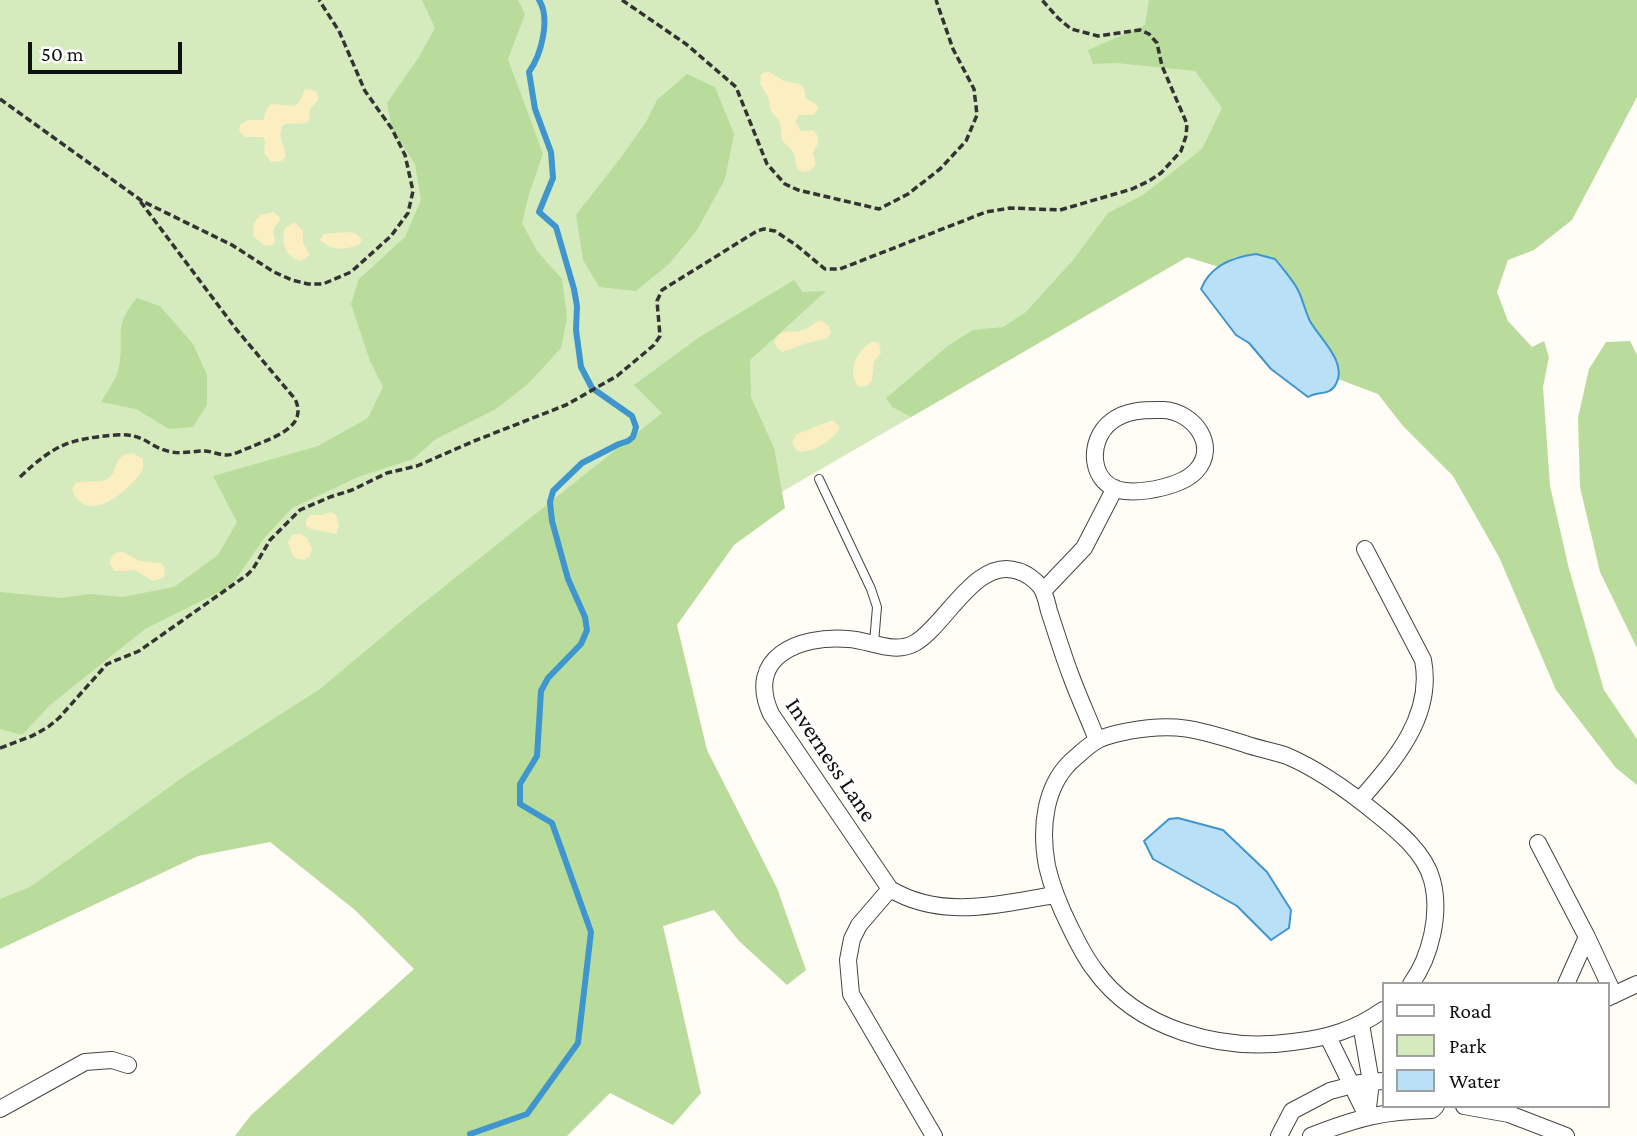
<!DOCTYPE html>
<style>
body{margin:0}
#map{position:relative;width:1637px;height:1136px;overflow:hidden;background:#fffdf5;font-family:"Crimson Pro",serif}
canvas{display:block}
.legend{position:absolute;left:1382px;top:982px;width:228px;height:126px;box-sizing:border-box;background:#fff;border:2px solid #a0a0a0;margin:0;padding:9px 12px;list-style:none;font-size:21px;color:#111}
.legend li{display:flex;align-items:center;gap:14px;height:35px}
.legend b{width:35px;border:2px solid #a0a0a0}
.scale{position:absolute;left:28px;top:42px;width:154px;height:32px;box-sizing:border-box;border:4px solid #111;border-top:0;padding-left:9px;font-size:21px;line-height:24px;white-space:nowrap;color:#111;-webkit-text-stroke:5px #fff;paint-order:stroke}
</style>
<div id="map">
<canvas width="1637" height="1136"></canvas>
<ul class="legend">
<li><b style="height:9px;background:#fff"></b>Road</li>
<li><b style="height:19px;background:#d5ebbd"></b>Park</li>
<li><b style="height:19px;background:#b9e0f7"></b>Water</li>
</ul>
<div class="scale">50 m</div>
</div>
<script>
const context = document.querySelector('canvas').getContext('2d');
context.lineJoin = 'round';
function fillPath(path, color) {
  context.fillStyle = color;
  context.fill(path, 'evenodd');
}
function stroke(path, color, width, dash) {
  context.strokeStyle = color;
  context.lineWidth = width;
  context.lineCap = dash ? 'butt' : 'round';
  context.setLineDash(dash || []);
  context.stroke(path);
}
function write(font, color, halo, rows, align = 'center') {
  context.font = font + ' "Crimson Pro",serif';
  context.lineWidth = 7;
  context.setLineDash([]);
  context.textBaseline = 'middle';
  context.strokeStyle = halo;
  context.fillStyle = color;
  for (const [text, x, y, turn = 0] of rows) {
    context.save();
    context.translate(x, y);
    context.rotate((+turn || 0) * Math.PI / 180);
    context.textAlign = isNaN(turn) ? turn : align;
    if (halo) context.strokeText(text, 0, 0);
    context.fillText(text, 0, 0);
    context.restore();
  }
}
fillPath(new Path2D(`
 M0,0h1237l96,173 -752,435 -581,319z`), '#d5ebbd');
fillPath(new Path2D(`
 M422,0h96l7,14 -17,45 35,95 -14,40 -7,29 15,28 25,28 5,39 -6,30 -33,36 -32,25 -60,30 -23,20 -55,18 -66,31 -27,29 -34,49 -86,43 -95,76 -28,30 -22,-6v-137l61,6 29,-4 32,3 52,-10 44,-32 19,-33 -24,-46 105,-30 50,-28 15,-31 -13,-26 -19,-57 8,-25 46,-42 16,-37 -6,-36 -23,-35 -5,-26 32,-46 16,-29z
 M1149,0h488v97l-65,123 -38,30 -26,10 -11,32 11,29 24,26 12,-6 5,16 -6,30 7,99 19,83 35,121 33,49v46l-21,-17 -60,-78 -57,-133 -46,-81 -50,-50 -25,-32 -40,-15 -2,-19 -26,-39 -12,-32 -42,-35 -21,3 -16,10 -32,-10 -276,160 -19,-10 -6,-9 63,-53 24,-15 30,-3 23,-15 48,-53 34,-46 35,-18 59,-46 20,-41 -27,-37 -79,-8 -23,1 -5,-14 57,-25z
 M687,74l28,13 19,47 -9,45 -28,51 -28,34 -33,27 -37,-4 -16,-27 -7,-45 46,-59 24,-34 11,-22z
 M794,280l9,12 23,-1 -76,69 1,37 23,51 11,60 -51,37 -57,80 30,125 70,138 29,82 -19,15 -48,-44 -25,-31 -51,16 38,167 -28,32 -63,-32 -43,43h-332l16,-21 163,-146 -59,-59 -85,-68 -72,14 -198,93v-50l30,-12 159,-114 131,-84 86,-72 256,-204 -28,-28 64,-47z
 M137,298l23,8 33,38 14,31v30l-14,22 -24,2 -33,-20 -35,-7c6,-10 16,-24 18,-35 6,-32 -7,-40 18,-69z
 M1630,341l7,14v293l-37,-76 -20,-85 -2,-69 11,-49 17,-27z`), '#b9dc9c');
fillPath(new Path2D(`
 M768,71l16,10 16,3 4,4 2,10 11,7 1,4 -4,6h-15l-4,7 6,9 12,-1c9,9 5,13 0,23l3,11 -6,7 -7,1 -6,-3 -3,-16 -12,-13 -2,-18 -9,-11 -3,-14 -8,-13 1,-10z
 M305,89l11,2 3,8 -9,10 -1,12c-9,6 -18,-1 -27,5l-2,9 6,20 -4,6 -11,1 -7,-9 1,-12 -2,-4h-18l-6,-6 1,-6 8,-5h15l4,-12 4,-4 23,2 5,-4z
 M274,212l7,7 -8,11 2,11 -3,4 -7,1 -12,-10 1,-13 6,-8z
 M294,222l9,8v13l7,12 -9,6c-15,-4 -21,-18 -16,-33z
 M347,232l8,1 7,7 -1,3c-13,8 -30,8 -41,-3l4,-6z
 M821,321l7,4 3,7 -4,6 -20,5 -25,9 -5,-4 -3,-7c9,-15 19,-6 32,-12 6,-3 8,-7 15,-8z
 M872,342l7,1 2,10 -7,9 -2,18 -4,6 -9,1c-13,-14 -2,-38 13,-45z
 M833,420l7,7c-4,12 -30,28 -43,24l-5,-9 5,-8z
 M133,453l10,6v10c-11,20 -56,59 -71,21l3,-7c10,-4 27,2 35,-6 10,-10 2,-22 23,-24z
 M331,512l5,3 3,11 -3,8 -25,-5 -5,-3v-6l4,-5h13z
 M299,533l8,5 5,11 -2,7 -6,4 -10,-2 -6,-15 4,-8z
 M123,552l17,9 21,2 4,6 -1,8 -11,4 -18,-11 -20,1 -5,-7c1,-9 4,-12 13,-12z`), '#fbeec1');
const water = new Path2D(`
 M1256,254l19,5c8,10 17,20 23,31 5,10 7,21 12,31 9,17 38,41 26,63 -6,12 -18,7 -28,13l-37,-28 -22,-26 -13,-8 -35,-46c9,-23 31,-32 55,-35z
 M1178,818l45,12 44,42 24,38 -2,18 -18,12 -34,-34 -84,-47 -9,-18 25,-22z`);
fillPath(water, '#b9e0f7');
stroke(water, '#3f96cf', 2);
stroke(new Path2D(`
 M471,1136l-1,-2 57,-20 51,-71 13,-111 -39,-109 -32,-19v-20l17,-28 4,-65 7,-13 33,-34 6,-14 -2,-13 -17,-38 -16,-58 -2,-19 3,-11 29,-28 37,-19 9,-3 5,-4 3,-10 -4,-11 -40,-28 -11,-21 -5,-37 1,-24 -3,-17 -18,-62 -17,-15 14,-34 -2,-26 -16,-43 -6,-37c12,-17 22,-53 10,-72`), '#3f96cf', 6);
const service = new Path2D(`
 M819,479l52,110 6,18 -3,36`);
const minor = new Path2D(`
 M1164,410c30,2 55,36 32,61 -14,15 -51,22 -71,20 -36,-4 -39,-51 -13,-70 16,-12 34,-11 52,-11z
 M1043,591l41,-43 31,-60
 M1360,800c34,-39 74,-84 63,-140l-58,-111
 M1538,843l49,94 27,58
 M890,889l-31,36 -7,14 -4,21 3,34 83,142
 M1055,895c-57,9 -113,25 -165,-6l-119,-175c-26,-57 28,-79 77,-75 22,1 46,16 67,4 31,-18 61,-87 103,-72 8,2 17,9 22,15 5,6 7,17 9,25 7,21 14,44 22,65 8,22 18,43 26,64
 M1566,984l21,-47
 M1607,998l30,-14
 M1383,1010c-28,20 -56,28 -90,32 -71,10 -156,-12 -199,-73 -10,-13 -17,-28 -24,-42 -10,-20 -18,-39 -23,-61 -7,-38 -3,-83 29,-109 7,-6 14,-13 22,-17 9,-5 21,-7 31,-9 48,-9 71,-1 116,13 14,5 28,7 42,12 33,14 63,36 91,59 21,17 47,38 54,65 9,33 -1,76 -21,104
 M1361,1024l10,58 -4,34
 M1328,1037l39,79
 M1464,1106l45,8 57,22
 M0,1109l85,-47 27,-2 16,5
 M1279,1136l13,-25 38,-20 30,-8 23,-2
 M1311,1136c46,-18 71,-25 121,-26l4,-4`);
stroke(service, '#444', 10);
stroke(minor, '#444', 18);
stroke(new Path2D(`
 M622,0l64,44 50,43 31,77 18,20 13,6 81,19 29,-15 32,-25 26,-28 11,-26 -3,-26 -21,-40 -17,-49
 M0,99l142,102 90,44 42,27 18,8 16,4h15l28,-12 40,-36 17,-23 5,-22 -8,-36 -13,-26 -27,-38 -26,-60 -20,-31
 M20,477c35,-33 49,-38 96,-42 31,-2 32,13 56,17 10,2 22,-1 32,-1 8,0 15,4 21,4 7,1 20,-6 26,-8 20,-9 58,-19 44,-48l-59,-70 -96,-128
 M0,748l32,-12 16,-9 11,-9 48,-54 32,-13 108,-76 6,-6 17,-29 30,-30 30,-13 22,-7 35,-17 30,-7 57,-25 92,-36 51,-29 37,-31 6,-9 -3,-35 5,-11 95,-59 7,-2 11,2 21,14 29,24h15l146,-57 24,-4 50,2 72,-21 17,-8 12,-8 20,-22 5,-15 1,-12 -25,-58 -5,-23 -8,-9 -9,-4 -42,6 -27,-7 -13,-11 -16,-18`), '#333', 3.5, [7, 3.5]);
stroke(service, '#fff', 8);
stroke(minor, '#fff', 16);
write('24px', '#111', '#fff', [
 ["Inverness Lane",831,760,56]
]);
</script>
